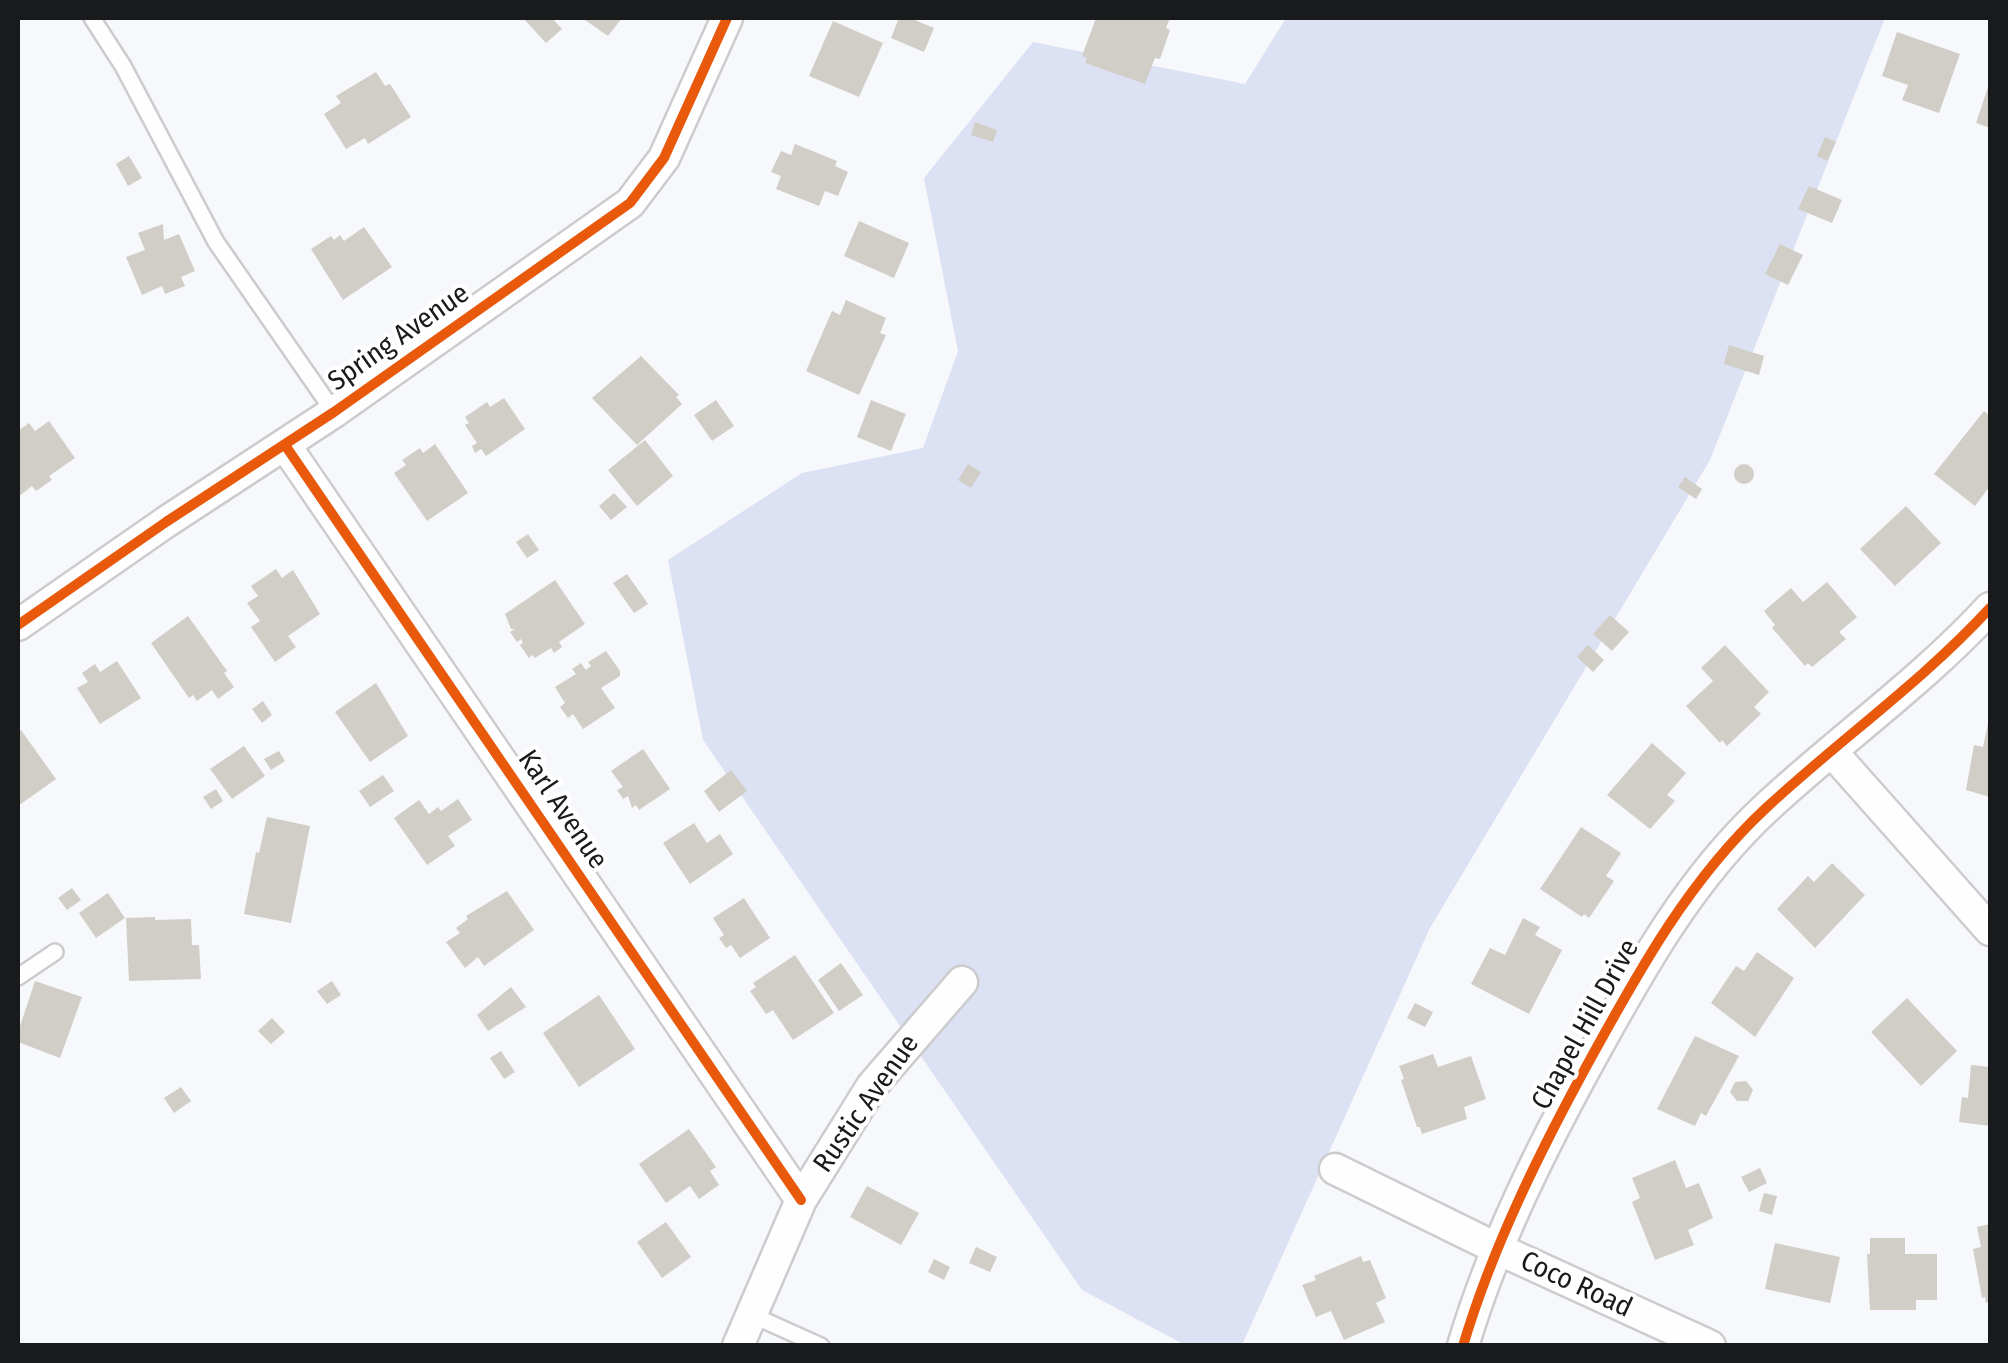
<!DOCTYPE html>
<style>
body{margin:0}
#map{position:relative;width:2008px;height:1363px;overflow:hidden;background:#f7f8fb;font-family:"Fira Sans Condensed",sans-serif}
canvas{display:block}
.frame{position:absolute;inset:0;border:20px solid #191a1c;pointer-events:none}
</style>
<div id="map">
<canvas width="2008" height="1363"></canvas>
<div class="frame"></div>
</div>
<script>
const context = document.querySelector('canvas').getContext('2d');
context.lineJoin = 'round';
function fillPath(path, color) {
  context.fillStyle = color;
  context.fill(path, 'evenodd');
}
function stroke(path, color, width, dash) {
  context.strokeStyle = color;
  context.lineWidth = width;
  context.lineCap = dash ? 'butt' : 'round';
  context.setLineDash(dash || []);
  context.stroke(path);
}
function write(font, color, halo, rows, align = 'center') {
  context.font = font + ' "Fira Sans Condensed",sans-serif';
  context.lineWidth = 8;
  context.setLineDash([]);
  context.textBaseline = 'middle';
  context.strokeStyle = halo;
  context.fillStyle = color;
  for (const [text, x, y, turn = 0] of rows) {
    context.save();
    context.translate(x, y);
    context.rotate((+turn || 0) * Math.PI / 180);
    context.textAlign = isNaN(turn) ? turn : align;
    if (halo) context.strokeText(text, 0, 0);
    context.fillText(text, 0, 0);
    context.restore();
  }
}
fillPath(new Path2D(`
 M1286,18h599l-175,442 -280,468 -188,417h-57l-103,-55 -379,-550 -35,-180 134,-87 121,-25 35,-97 -34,-173 109,-136 212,42z`), '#dce2f3');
fillPath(new Path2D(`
 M523,18h29l10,11 -16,14z
 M582,18h40l-14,18z
 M899,18h11l24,10 -10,24 -33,-14z
 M1096,18h74l-4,10 4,2 -10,29 -5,-1 -10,26 -60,-21 2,-5 -5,-2z
 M833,21l50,22 -24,54 -50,-21z
 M1897,32l63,22 -21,59 -37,-13 6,-15 -26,-9z
 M376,72l9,14 5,-2 21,33 -43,27 -3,-6 -19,11 -22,-35 17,-11 -5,-7z
 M1990,81v47l-14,-5z
 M975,122l22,8 -4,12 -22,-7z
 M1825,137l11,5 -9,19 -10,-5z
 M795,144l42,17 -2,5 13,6 -10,24 -13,-5 -6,15 -43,-17 5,-13 -10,-4 10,-21 10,4z
 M129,156l13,22 -14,8 -12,-22z
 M1809,186l33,14 -10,23 -34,-14z
 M859,221l50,22 -15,35 -50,-22z
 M163,224l1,16 15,-6 16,37 -14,6 4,9 -20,8 -3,-8 -20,9 -16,-38 19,-7 -7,-17z
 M364,227l28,40 -49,33 -32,-51 20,-13 3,4 6,-5 4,6z
 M1780,244l23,11 -15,30 -23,-11z
 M846,300l40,18 -6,15 6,2 -27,60 -53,-24 26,-60 8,4z
 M1729,345l35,11 -5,19 -35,-11z
 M641,356l38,39 -3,2 6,7 -45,41 -45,-47z
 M504,398l21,31 -39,27 -5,-7 -6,4 -3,-7 5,-3 -12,-18 4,-2 -4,-6 22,-15 3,5z
 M716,400l18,26 -22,15 -18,-26z
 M871,400l35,14 -15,37 -34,-14z
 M1984,411l6,5v70l-15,20 -41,-32z
 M49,421l26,37 -26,18 3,4 -16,11 -4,-5 -14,11v-66l11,-8 6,8z
 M645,440l28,36 -36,30 -29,-36z
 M435,444l33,49 -41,28 -33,-48 12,-8 -4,-5 18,-12 3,5z
 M968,464l13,8 -10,16 -13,-8z
 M1734 474a10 10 0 1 1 20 0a10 10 0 1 1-20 0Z
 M1685,477l17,12 -6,10 -18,-12z
 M614,493l13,14 -16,13 -12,-14z
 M1906,506l35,37 -46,43 -35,-37z
 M528,534l11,16 -12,8 -11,-16z
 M276,569l6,9 11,-8 27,44 -32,22 8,11 -21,15 -24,-35 9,-6 -13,-18 11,-7 -7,-10z
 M627,574l21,30 -14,9 -21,-30z
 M555,580l30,44 -26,18 3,5 -8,6 -3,-5 -16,10 -3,-3 -3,3 -9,-13 3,-2 -2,-4 -4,3 -7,-10 5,-3h-4l-6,-15z
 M1827,582l30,35 -18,15 7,7 -34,28 -4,-4 -3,3 -33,-38 3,-3 -11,-14 27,-23 12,14z
 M1610,615l19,17 -17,19 -19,-17z
 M188,616l39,55 -3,2 10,14 -16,12 -6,-9 -15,11 -4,-6 -4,3 -38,-55z
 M1588,645l16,15 -11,12 -16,-15z
 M1725,645l44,47 -15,15 7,7 -34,32 -5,-6 -2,3 -34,-37 27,-25 -12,-13z
 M606,651l14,20v5l-19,12 14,20 -32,21 -10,-15 -5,4 -8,-11 5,-4 -10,-16 21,-13 -4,-5 9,-6 5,7 5,-4 -3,-4z
 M117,661l24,37 -41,26 -23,-36 11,-6 -6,-9 13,-9 5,8z
 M376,683l32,53 -38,26 -35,-50z
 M263,701l9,14 -10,8 -10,-14z
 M1989,719h1v78l-24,-7 8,-45 9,2z
 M21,730l35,49 -38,27v-74z
 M1652,743l34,30 -19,22 8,6 -25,28 -43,-34z
 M244,746l21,30 -33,23 -22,-30z
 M643,749l27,40 -31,21 -3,-5 -4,3 -4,-12 -5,3 -6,-9 6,-3 -12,-16z
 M279,751l6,10 -14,9 -7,-11z
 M731,770l16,21 -28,21 -15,-21z
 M383,775l11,16 -24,16 -11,-16z
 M216,789l7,12 -12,8 -8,-12z
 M458,799l14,21 -24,16 7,10 -28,19 -33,-47 25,-18 10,14 9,-7 3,4z
 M267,817l43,9 -19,97 -47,-9 12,-62 3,1z
 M694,823l13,20 13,-9 13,20 -43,30 -27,-41z
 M1581,827l40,26 -15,23 8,5 -25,37 -5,-4 -2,3 -42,-28z
 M1832,863l33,32 -50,53 -38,-39 31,-33 6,6z
 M72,888l9,12 -14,10 -9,-12z
 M507,891l27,39 -50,36 -6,-9 -13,11 -19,-26 14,-9 -4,-5 12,-9 -2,-3z
 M108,893l17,25 -29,20 -17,-25z
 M744,898l26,40 -30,20 -9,-13 -5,3 -7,-10 5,-3 -11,-17z
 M155,917v3l36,-1 1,26h7l2,34 -72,2 -3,-63z
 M1523,918l17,9 -5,8 27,15 -33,64 -58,-30 19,-36 15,7z
 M1757,952l37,26 -39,59 -44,-34 25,-37 8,5z
 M795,955l39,58 -41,27 -20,-30 -7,4 -16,-23 6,-4 -3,-4z
 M841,963l22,32 -24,16 -21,-31z
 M35,981l47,16 -22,61 -42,-16v-10z
 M332,981l9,14 -14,9 -10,-13z
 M511,987l15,20 -38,24 -11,-16z
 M599,995l36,54 -56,38 -36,-54z
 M1907,998l50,53 -36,35 -50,-54z
 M1415,1003l18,9 -8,15 -18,-9z
 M272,1018l13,14 -14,12 -13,-13z
 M1695,1036l44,20 -33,60 -5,-3 -6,13 -38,-17z
 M501,1051l14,21 -11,7 -14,-21z
 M1433,1054l5,13 33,-11 15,43 -22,8 3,12 -45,15 -2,-7h-3l-16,-47 3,-1 -5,-13z
 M1971,1065l19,2v59l-31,-4 3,-25 6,1z
 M1746,1081l7,9 -5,11h-11l-7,-9 5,-10z
 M181,1087l10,14 -17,12 -10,-15z
 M689,1129l27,38 -6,4 9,14 -20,14 -9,-13 -24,17 -27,-39z
 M1675,1160l11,28 13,-5 14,35 -25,12 6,15 -39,15 -23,-58 8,-4 -8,-20z
 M1760,1168l7,15 -18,9 -8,-15z
 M867,1186l52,27 -18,32 -51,-28z
 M1764,1193l13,3 -5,19 -13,-4z
 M666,1222l25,35 -29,21 -25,-36z
 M1990,1224v78l-4,1 -1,-6 -3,1 -9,-49 8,-2 -4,-20z
 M1870,1238h35v16h32v46h-21v10h-46l-3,-56h3z
 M1775,1243l65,14 -10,46 -65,-14z
 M976,1247l21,10 -7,15 -21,-9z
 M1361,1256l2,6 7,-2 16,38 -10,5 9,19 -41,18 -13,-29 -15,6 -14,-32 14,-5 -2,-4z
 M934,1259l16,8 -6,13 -16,-8z`), '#d0cec7');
const lane = new Path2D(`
 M92,18l31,48 93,176 118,170
 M18,977l37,-25
 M752,1315l69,31`);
const street = new Path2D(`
 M285,445l516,755
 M18,625l148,-103 168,-110 296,-209 34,-45 63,-140
 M1832,752l158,178
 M1335,1169l163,80 212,97
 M738,1346l63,-146 71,-114 90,-104
 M1463,1346c30,-101 79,-199 129,-290 49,-89 98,-177 173,-247 74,-69 157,-127 225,-201`);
stroke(lane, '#ccccce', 20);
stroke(street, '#ccccce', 35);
stroke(lane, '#fefefe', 15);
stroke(street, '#fefefe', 30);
stroke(new Path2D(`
 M285,445l516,755
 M18,625l148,-103 168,-110 296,-209 34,-45 63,-140
 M1463,1346c30,-101 79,-199 129,-290 49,-89 98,-177 173,-247 74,-69 157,-127 225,-201`), '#e8590c', 10);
write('28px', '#191a1c', '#fff', [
 ["Spring Avenue",399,338,-35],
 ["Karl Avenue",562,810,56],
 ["Chapel Hill Drive",1586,1025,-61],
 ["Rustic Avenue",867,1104,-55],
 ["Coco Road",1576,1285,25]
]);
</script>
